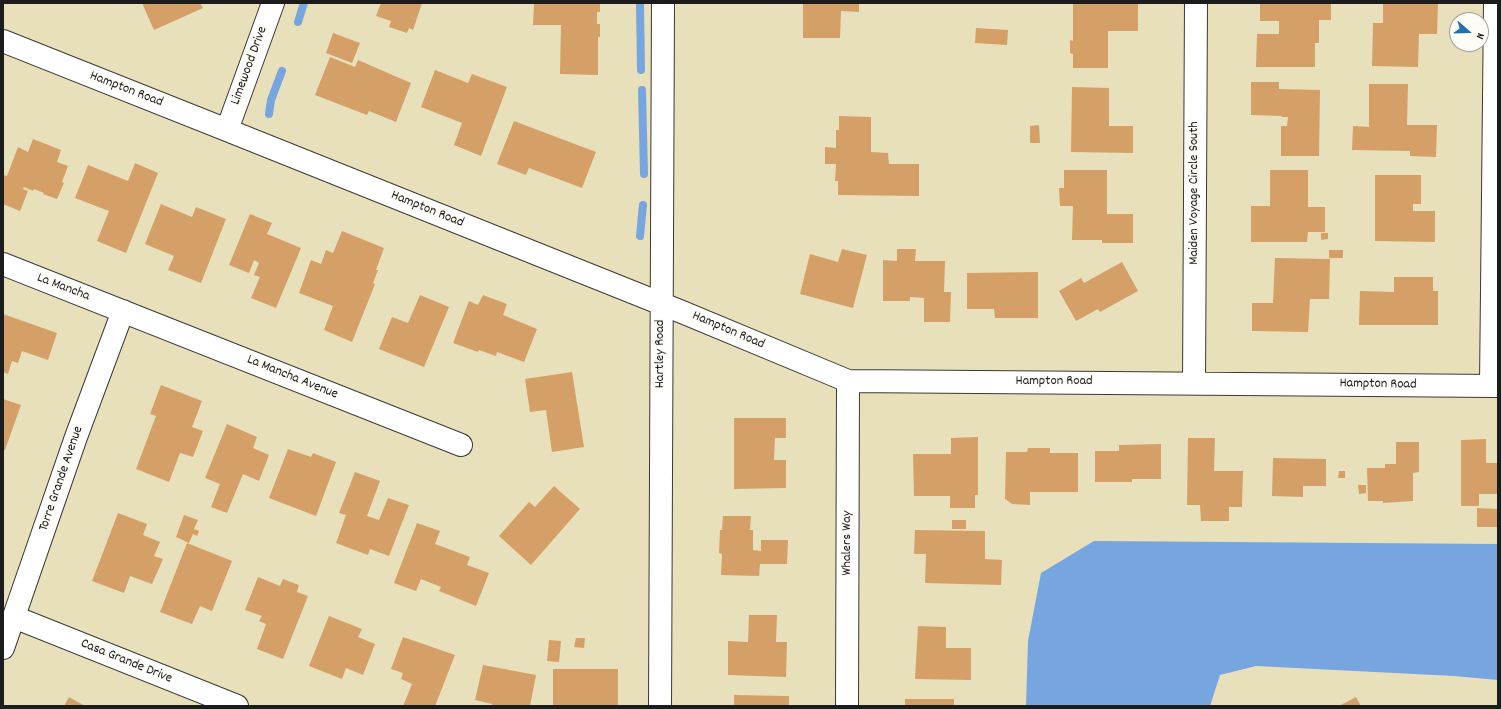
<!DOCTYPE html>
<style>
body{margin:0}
#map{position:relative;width:1501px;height:709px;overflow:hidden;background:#e7e0bb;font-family:Dekko,sans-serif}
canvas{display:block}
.frame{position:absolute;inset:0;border:4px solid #1c1c1c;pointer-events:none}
.north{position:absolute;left:1449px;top:12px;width:40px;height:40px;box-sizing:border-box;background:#fdfcf7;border:1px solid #a3a29f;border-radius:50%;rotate:110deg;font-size:11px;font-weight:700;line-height:16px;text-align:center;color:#1c1c1c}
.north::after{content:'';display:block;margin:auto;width:14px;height:18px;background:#1f6fb2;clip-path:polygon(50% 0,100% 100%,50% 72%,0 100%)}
</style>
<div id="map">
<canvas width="1501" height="709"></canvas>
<div class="frame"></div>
<div class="north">N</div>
</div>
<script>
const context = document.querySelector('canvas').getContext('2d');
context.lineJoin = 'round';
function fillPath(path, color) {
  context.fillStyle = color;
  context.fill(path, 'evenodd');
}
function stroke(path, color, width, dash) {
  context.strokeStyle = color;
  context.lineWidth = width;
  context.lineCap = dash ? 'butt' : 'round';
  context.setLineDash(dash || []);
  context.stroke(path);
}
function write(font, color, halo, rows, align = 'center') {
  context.font = font + ' Dekko,sans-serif';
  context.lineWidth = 4;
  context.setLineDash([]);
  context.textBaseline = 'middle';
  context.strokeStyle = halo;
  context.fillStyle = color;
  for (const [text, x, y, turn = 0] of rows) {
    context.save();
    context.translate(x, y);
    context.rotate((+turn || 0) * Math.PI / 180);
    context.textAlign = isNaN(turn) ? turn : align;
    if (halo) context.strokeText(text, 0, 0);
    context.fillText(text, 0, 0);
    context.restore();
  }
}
fillPath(new Path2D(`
 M1094,541l404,3v136l-44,-4 -198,-10 -36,9 -10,31h-184l2,-65 13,-68z`), '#77a5e0');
stroke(new Path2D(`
 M640,3l1,67
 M298,22l6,-19
 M642,90l2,84
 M269,114l2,-14 11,-29
 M640,236l3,-31`), '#77a5e0', 8);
fillPath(new Path2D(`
 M142,3h58l3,5 -49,22z
 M381,3h41l-9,27 -4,-2 -2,5 -18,-6 2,-6 -15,-5z
 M534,3h66v9h-3v12h3v13h-2v38l-38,-1 1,-49h-28z
 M803,3h56v9l-18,-1 -1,27h-37z
 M1073,3h65v28h-30v37h-35v-14l-3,-1v-13l3,1z
 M1260,3h71v17h-12v23h-4v24h-59l1,-33h22v-13h-19z
 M1383,3h55l-1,31h-18l-1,33 -46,-1 1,-43h10z
 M976,28l32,2 -1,15 -32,-2z
 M333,33l27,10 -8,20 -26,-10z
 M330,57l25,10 3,-7 53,23 -15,39 -27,-11 -2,4 -52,-20z
 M435,70l33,13 4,-9 35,13 -26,69 -27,-11 8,-22 -41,-16z
 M1251,82h28v7l41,1 -1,66h-38v-30h6l1,-9h-7l1,-1 -31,-1z
 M1369,84h39l-1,41h30l-1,32 -26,-1v-5l-58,-1 1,-24 16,1z
 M1072,87l37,1v38h24v27l-62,-1z
 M839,116l32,1v35l17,1 1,11h30v32l-81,-1v-14h-3l1,-17h-11v-17l11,1v-18h3z
 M514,121l82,31 -14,36 -53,-20 -3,7 -29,-11z
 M1039,125l1,18h-10v-17z
 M33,139l28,11 -4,12 11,4 -6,16 2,1 -7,16 -14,-5 1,-1 -10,-4 -1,2 -9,-4 -1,2 5,2 -8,20 -17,-7v-29l4,1 11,-29 10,5z
 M135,163l23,10 -32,80 -29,-12 12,-30 -34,-13 13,-33 40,16z
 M1064,170h43v44h26v29h-31v-3h-30l1,-34h-13l-1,-18h5z
 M1270,170h38v37h17v25h-17l-1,10h-56v-36h19z
 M1375,175h46v29h-8v7h22v31l-60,-1z
 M161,204l31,13 4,-10 30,12 -25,64 -33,-13 6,-14 -29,-12z
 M250,214l22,9 -5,11 34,14 -25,60 -25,-10 9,-21 -6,-2 5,-12 -5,-3 -5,13 -20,-8z
 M342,231l42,17 -8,22h2l-5,13 2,1 -23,58 -28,-12 9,-24 -34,-13 12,-33 10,4 5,-14 7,3z
 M1321,233h7v6l-7,1z
 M842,249l25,6 -14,53 -53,-14 10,-40 28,8z
 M897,249h19l-1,12h30l-1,31h7l-1,30h-26v-24l-14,-1v4h-27v-41l14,1z
 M1329,250h14v8h-14z
 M1275,258l55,1 -1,40h-19l-2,33 -56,-1v-28h21z
 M1122,262l16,29 -38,21 -2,-3 -22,12 -17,-30 22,-13 3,5z
 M1038,272v46h-43l-1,-9h-27v-36z
 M1394,277h39v14h5v34h-79l1,-34 34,1z
 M420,295l29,12 -25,60 -45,-18 13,-32 16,6z
 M483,295l24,9 -4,11 34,14 -13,33 -27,-10 -1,4 -17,-6 -1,2 -25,-9 16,-42 9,4z
 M3,314l54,19 -9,27 -26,-9 -4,12 -6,-2 -4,13 -5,-2z
 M572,372l12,75 -32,5 -6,-42 -16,2 -5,-33z
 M161,385l41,16 -10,26 11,4 -10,26 -13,-4 -11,29 -33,-13 20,-53 -6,-2z
 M3,399l18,6 -16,45h-2z
 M734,418h52v20h-11l-1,22h12v28l-52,1z
 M227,424l30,13 -4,11 16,7 -10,26 -16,-7 -16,39 -16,-6 9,-23 -15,-6z
 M978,437v58h-3v13h-25v-12h-36l-1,-42h38v-16z
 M1188,438h27l-1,33h29l-1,36h-13v14h-28l-1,-16h-13z
 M1486,439v24h12l-1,31h-18v12h-18v-66z
 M1396,442h23v30l-6,1v28l-30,2v-2h-15l-1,-33h18v-4h11z
 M1161,444v35h-29v3h-37v-31h24v-6z
 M1028,448h22v5h28v39h-48v13l-18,-1 -7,-5 1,-47h21z
 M288,449l23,8 2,-4 23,9 -20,54 -47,-18z
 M1273,458l53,1v27h-23v11l-31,-1z
 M1339,471h6v7h-7z
 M355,472l25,9 -13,35 12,4 9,-22 21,7 -20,51 -19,-7 -2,6 -32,-12 10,-28 -7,-2z
 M1358,485h8v8l-7,1z
 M554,486l26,23 -49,56 -32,-29 30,-34 6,5z
 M1477,508l21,1 -1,18h-20z
 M118,513l29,11 -4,11 17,7 -6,14 9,3 -11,25 -22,-8 -6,17 -32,-12z
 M184,515l14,5 -4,9 5,2 -2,5 -4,-2 -4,9 -13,-6z
 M723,516h28l-1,14h3v20l8,1v-11h27l-1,24h-27l-1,12 -38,-1 1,-21 -3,-1 1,-23h2z
 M952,520h14v9h-14z
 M417,523l23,8 -5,13 35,13 -3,8 22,8 -13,33 -37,-15 2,-4 -20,-8 -5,12 -22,-8z
 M915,530l70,1v28l17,1 -1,25 -76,-2 1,-29h-12z
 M187,543l45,18 -20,50 -12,-5 -8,18 -32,-12z
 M258,577l22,9 3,-7 16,6 -2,7 11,4 -25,63 -26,-10 9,-25 -7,-3 3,-5 -17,-6z
 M749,615h28l-1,27h11l-1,35 -58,-2v-34l20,1z
 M329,616l33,13 -4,8 17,7 -12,31 -17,-7 -4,11 -33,-13z
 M918,626l28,1v21h25v32l-56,-1z
 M403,637l52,18 -20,51h-32l9,-22 -11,-5 2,-6 -12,-4z
 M576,638h9l-1,10 -10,-1z
 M549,640l12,1 -2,21 -12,-1z
 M483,665l53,10 -6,31h-38v-2l-17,-4z
 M553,669h65v37h-65z
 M734,695l55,1v10h-55z
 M69,697l16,9h-21z
 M1356,697l5,9h-22z
 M905,699h49v7h-49z`), '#d5a067');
const minor = new Path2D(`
 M3,41l224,89 455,182 166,69 650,5
 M227,130l46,-127
 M3,264l458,181
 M1194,383l2,-380
 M1491,386l4,-383
 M14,617l223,89
 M3,648l73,-211 47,-126
 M847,706l1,-325`);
const tertiary = new Path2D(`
 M660,706l3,-703`);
stroke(minor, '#3a3934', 24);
stroke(tertiary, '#3a3934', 24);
stroke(minor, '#fff', 22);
stroke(tertiary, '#fff', 22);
write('14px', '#1c1c1c', '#fdfcf7', [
 ["Limewood Drive",250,66,-70],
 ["Hampton Road",126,90,21],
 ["Maiden Voyage Circle South",1195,193,-90],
 ["Hampton Road",427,210,22],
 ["La Mancha",63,288,21],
 ["Hampton Road",728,331,23],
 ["Hartley Road",661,354,-90],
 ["La Mancha Avenue",292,378,22],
 ["Hampton Road",1054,382],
 ["Hampton Road",1378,385,1],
 ["Torre Grande Avenue",62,479,-71],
 ["Whalers Way",848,543,-90],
 ["Casa Grande Drive",126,662,22]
]);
</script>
